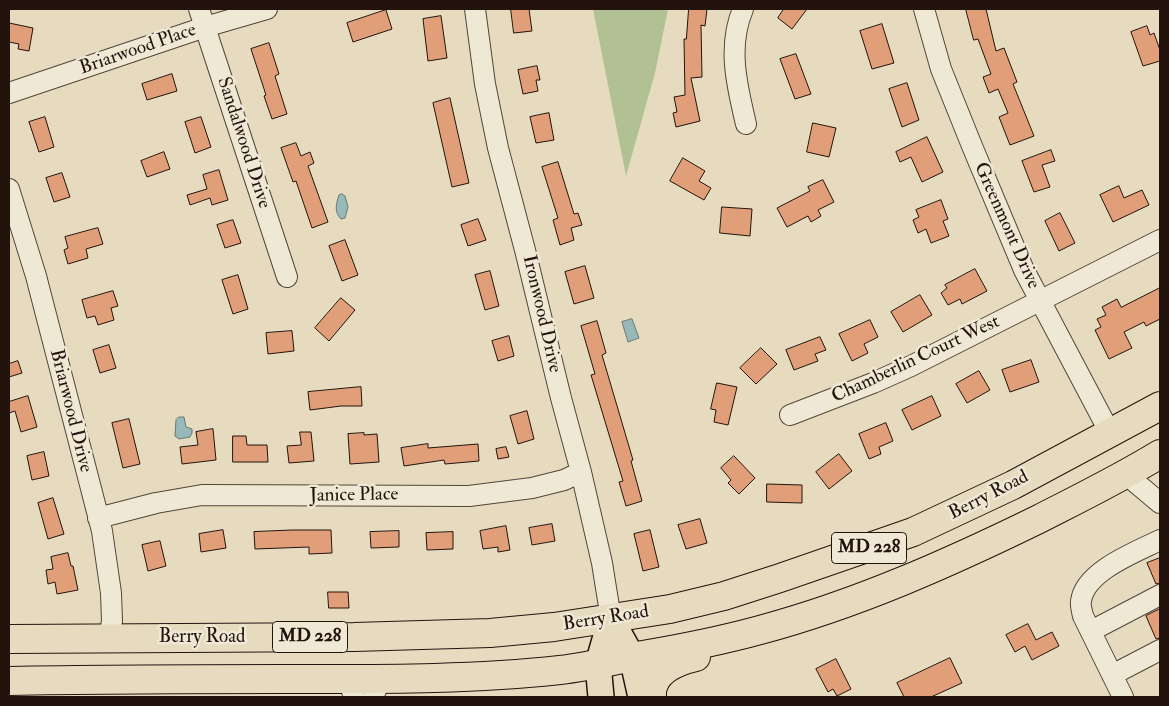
<!DOCTYPE html>
<style>
body{margin:0}
#map{position:relative;width:1169px;height:706px;overflow:hidden;background:#e6dbbf;font-family:"IM FELL Double Pica",serif}
canvas{display:block}
.frame{position:absolute;inset:0;border:10px solid #23130d;pointer-events:none}
</style>
<div id="map">
<canvas width="1169" height="706"></canvas>
<div class="frame"></div>
</div>
<script>
const context = document.querySelector('canvas').getContext('2d');
context.lineJoin = 'round';
function fillPath(path, color) {
  context.fillStyle = color;
  context.fill(path, 'evenodd');
}
function stroke(path, color, width, dash) {
  context.strokeStyle = color;
  context.lineWidth = width;
  context.lineCap = dash ? 'butt' : 'round';
  context.setLineDash(dash || []);
  context.stroke(path);
}
function write(font, color, halo, rows, align = 'center') {
  context.font = font + ' "IM FELL Double Pica",serif';
  context.lineWidth = 5;
  context.setLineDash([]);
  context.textBaseline = 'middle';
  context.strokeStyle = halo;
  context.fillStyle = color;
  for (const [text, x, y, turn = 0] of rows) {
    context.save();
    context.translate(x, y);
    context.rotate((+turn || 0) * Math.PI / 180);
    context.textAlign = isNaN(turn) ? turn : align;
    if (halo) context.strokeText(text, 0, 0);
    context.fillText(text, 0, 0);
    context.restore();
  }
}
fillPath(new Path2D(`
 M593,9h75l-13,64 -29,103z`), '#b2c194');
const water = new Path2D(`
 M342,194l3,2 3,11 -3,11 -4,1c-7,-7 -5,-15 -2,-24z
 M632,319l7,19 -11,4 -6,-20z
 M179,417h5l2,10 6,2v4l-2,4 -11,2 -4,-3 1,-16z`);
fillPath(water, '#98b9b9');
stroke(water, '#697774', 1);
const building = new Path2D(`
 M511,9h18l3,22 -18,2z
 M689,9h18l-2,17 -4,-1 1,52 -11,1 9,43 -24,6 -3,-14 4,-1 -3,-15 11,-2 -1,-56h2z
 M784,9h23l-15,20 -14,-11z
 M966,9h20l10,42 8,-3 13,34 -4,2 21,52 -24,9 -11,-28 9,-4 -10,-24 -9,4 -6,-16 8,-3 -13,-35 -4,1z
 M386,10l6,19 -39,13 -6,-19z
 M441,16l6,42 -19,3 -5,-42z
 M9,23l24,5 -4,23 -11,-2 1,-5 -10,-2z
 M882,24l12,39 -22,6 -12,-38z
 M1147,26l3,9 4,-2 6,17v11l-17,5 -12,-34z
 M269,43l10,31 -4,2 12,38 -15,5 -8,-23 2,-1 -15,-46z
 M796,54l15,40 -16,5 -15,-40z
 M537,66l3,14h-4l2,11 -15,3 -5,-24z
 M172,74l5,17 -30,9 -5,-16z
 M907,83l12,37 -17,7 -13,-38z
 M450,98l19,85 -17,4 -19,-84z
 M549,113l5,27 -18,3 -6,-26z
 M45,117l9,30 -15,5 -10,-30z
 M201,117l10,30 -16,6 -10,-31z
 M813,123l23,5 -7,29 -22,-5z
 M927,137l16,35 -21,10 -11,-25 -11,5 -4,-10z
 M296,143l5,13 9,-4 4,11 -6,3 20,56 -16,6 -16,-47 -3,1 -12,-34z
 M1051,150l4,11 -13,4 8,22 -16,5 -12,-31z
 M164,152l6,17 -23,8 -6,-16z
 M683,158l22,13 -6,10 12,7 -7,12 -34,-19z
 M558,162l16,52 4,-1 4,12 -11,3 3,12 -14,5 -7,-25 5,-2 -16,-51z
 M219,170l9,30 -16,5 -2,-7 -20,7 -3,-10 20,-6 -4,-14z
 M62,173l8,24 -16,5 -8,-24z
 M823,180l11,22 -16,8 3,6 -10,6 -3,-6 -21,11 -10,-19 33,-17 -2,-4z
 M1119,186l5,12 18,-8 7,15 -36,17 -13,-27z
 M941,200l7,19 -5,2 6,15 -18,7 -5,-14 -8,4 -5,-13 6,-3 -3,-7z
 M722,207l30,2 -2,27 -30,-3z
 M1060,213l15,30 -16,8 -14,-30z
 M478,219l8,21 -18,6 -7,-21z
 M233,220l8,23 -16,5 -8,-23z
 M98,228l5,16 -17,5 2,9 -20,6 -4,-14 4,-2 -3,-11z
 M345,240l13,35 -16,6 -13,-35z
 M585,266l9,32 -20,6 -9,-32z
 M975,269l12,22 -25,13 -2,-5 -12,6 -7,-12 6,-5 -2,-3z
 M490,271l9,35 -14,4 -10,-35z
 M238,275l10,34 -15,5 -11,-34z
 M1160,288v31l-14,7 -2,-4 -20,10 8,16 -23,11 -14,-29 6,-3 -4,-8 9,-4 -4,-8 15,-8 4,8z
 M113,291l5,15 -7,2 3,12 -16,5 -3,-9 -8,2 -5,-18z
 M920,295l12,20 -29,17 -12,-20z
 M341,298l14,12 -26,31 -14,-13z
 M870,320l8,17 -14,7 4,9 -16,8 -13,-27z
 M597,321l9,32 -4,2 31,105 -2,1 11,40 -16,5 -7,-24 4,-1 -32,-106 4,-1 -14,-48z
 M292,331l2,20 -26,3 -2,-21z
 M509,336l5,20 -16,5 -6,-20z
 M820,337l6,13 -11,4 3,7 -24,9 -8,-20z
 M109,345l7,23 -16,5 -7,-23z
 M761,348l16,16 -21,20 -16,-16z
 M1031,360l8,22 -29,10 -8,-22z
 M18,361l4,12 -13,4v-13z
 M979,371l11,19 -23,13 -11,-19z
 M717,383l20,4 -9,38 -14,-3 2,-12 -5,-1z
 M361,387l1,19h-21l-31,4 -2,-18z
 M28,396l9,31 -16,5 -6,-21 -6,2v-11z
 M932,396l9,20 -29,14 -10,-20z
 M527,411l7,28 -16,5 -8,-28z
 M129,419l11,45 -17,4 -11,-45z
 M886,423l7,18 -14,6 2,7 -12,5 -10,-25z
 M213,429l3,31 -34,4 -2,-17 18,-2 -2,-13z
 M300,432h11l3,29 -25,2 -2,-17 14,-1z
 M364,433v2l13,-1 2,28 -29,2 -2,-30z
 M233,436h13l1,9h20l1,17h-35z
 M428,444v4l50,-4 1,17 -34,3 -1,-4 -40,6 -3,-18z
 M506,447l3,10 -11,2 -2,-10z
 M44,452l5,24 -17,4 -5,-24z
 M839,454l13,17 -23,18 -13,-17z
 M734,456l21,22 -16,16 -11,-11 3,-3 -10,-12z
 M767,484l35,1v18l-35,-1z
 M53,498l11,36 -16,5 -10,-36z
 M700,519l7,24 -21,6 -8,-24z
 M552,524l3,17 -23,4 -3,-17z
 M506,526l4,24 -12,2v-5l-15,2 -3,-18z
 M223,530l3,18 -25,4 -2,-18z
 M292,530h39l1,23 -23,1v-7l-54,2 -1,-17z
 M650,530l9,37 -16,4 -9,-37z
 M399,531v16l-28,1 -1,-16z
 M453,532v17l-26,1 -1,-17z
 M160,541l6,25 -18,5 -6,-26z
 M68,553l3,13h2l5,24 -21,4 -2,-12 -7,2 -2,-14 7,-1 -2,-12z
 M1160,558v25l-4,1 -9,-21z
 M328,592h20l1,16h-20z
 M1160,609v29l-4,1 -10,-23z
 M1028,624l8,16 16,-8 7,14 -27,14 -7,-14 -10,6 -9,-17z
 M950,658l12,25 -31,14h-27l-7,-14z
 M836,659l15,30 -14,7 -4,-7 -5,3 -12,-23z`);
fillPath(building, '#e19f79');
stroke(building, '#23130d', 1);
const minor = new Path2D(`
 M199,9l88,268
 M475,9l10,75 13,64 27,102 36,148 20,74 21,91 9,56
 M743,9c-16,38 -6,77 3,115
 M924,9l17,60 31,77 52,124 86,163
 M9,93l196,-66 62,-18
 M9,189l27,87 66,255 9,62 1,28 -3,17
 M790,415l83,-32 38,-17 249,-126
 M1128,473l7,9 25,21
 M98,518l58,-15 46,-8 267,1 63,-8 32,-8 17,-8
 M1091,631l69,-36
 M1112,675l48,-25
 M348,679l6,18
 M373,697l8,-18
 M1123,697l-40,-81c-1,-5 -3,-11 -2,-15 4,-30 55,-49 79,-61`);
const major = new Path2D(`
 M611,619l21,38 9,40
 M601,697l-3,-33 13,-45`);
const highway = new Path2D(`
 M9,639l345,-2 136,-4 64,-6 116,-18 54,-13 56,-18 133,-46 100,-47 147,-79
 M9,681c92,-2 184,-2 276,-2 92,0 184,1 275,-9 26,-3 52,-9 77,-14 42,-7 83,-15 123,-26 97,-26 189,-67 279,-111 41,-21 82,-41 121,-65
 M652,697c-2,-25 23,-35 44,-40`);
stroke(minor, '#54453a', 22);
stroke(major, '#23130d', 28);
stroke(highway, '#23130d', 30);
stroke(minor, '#efe8d5', 20);
stroke(major, '#e6dbbf', 25);
stroke(highway, '#e6dbbf', 28);
for (const [x, y, w] of [
 [869,548,75],
 [310,637,75]
]) {
  const box = new Path2D();
  box.roundRect(x - w / 2, y - 15.5, w, 31, 4);
  context.fillStyle = '#efe8d5';
  context.fill(box);
  stroke(box, '#23130d', 1);
}
write('bold 18px', '#23130d', null, [
 ["MD 228",869,548],
 ["MD 228",310,637]
]);
write('19px', '#23130d', '#efe8d5', [
 ["Briarwood Place",138,50,-19],
 ["Sandalwood Drive",243,143,72],
 ["Greenmont Drive",1006,226,66],
 ["Ironwood Drive",541,314,77],
 ["Chamberlin Court West",916,360,-25],
 ["Briarwood Drive",70,411,76],
 ["Janice Place",354,496,-1],
 ["Berry Road",989,496,-27],
 ["Berry Road",606,619,-9],
 ["Berry Road",202,638]
]);
</script>
